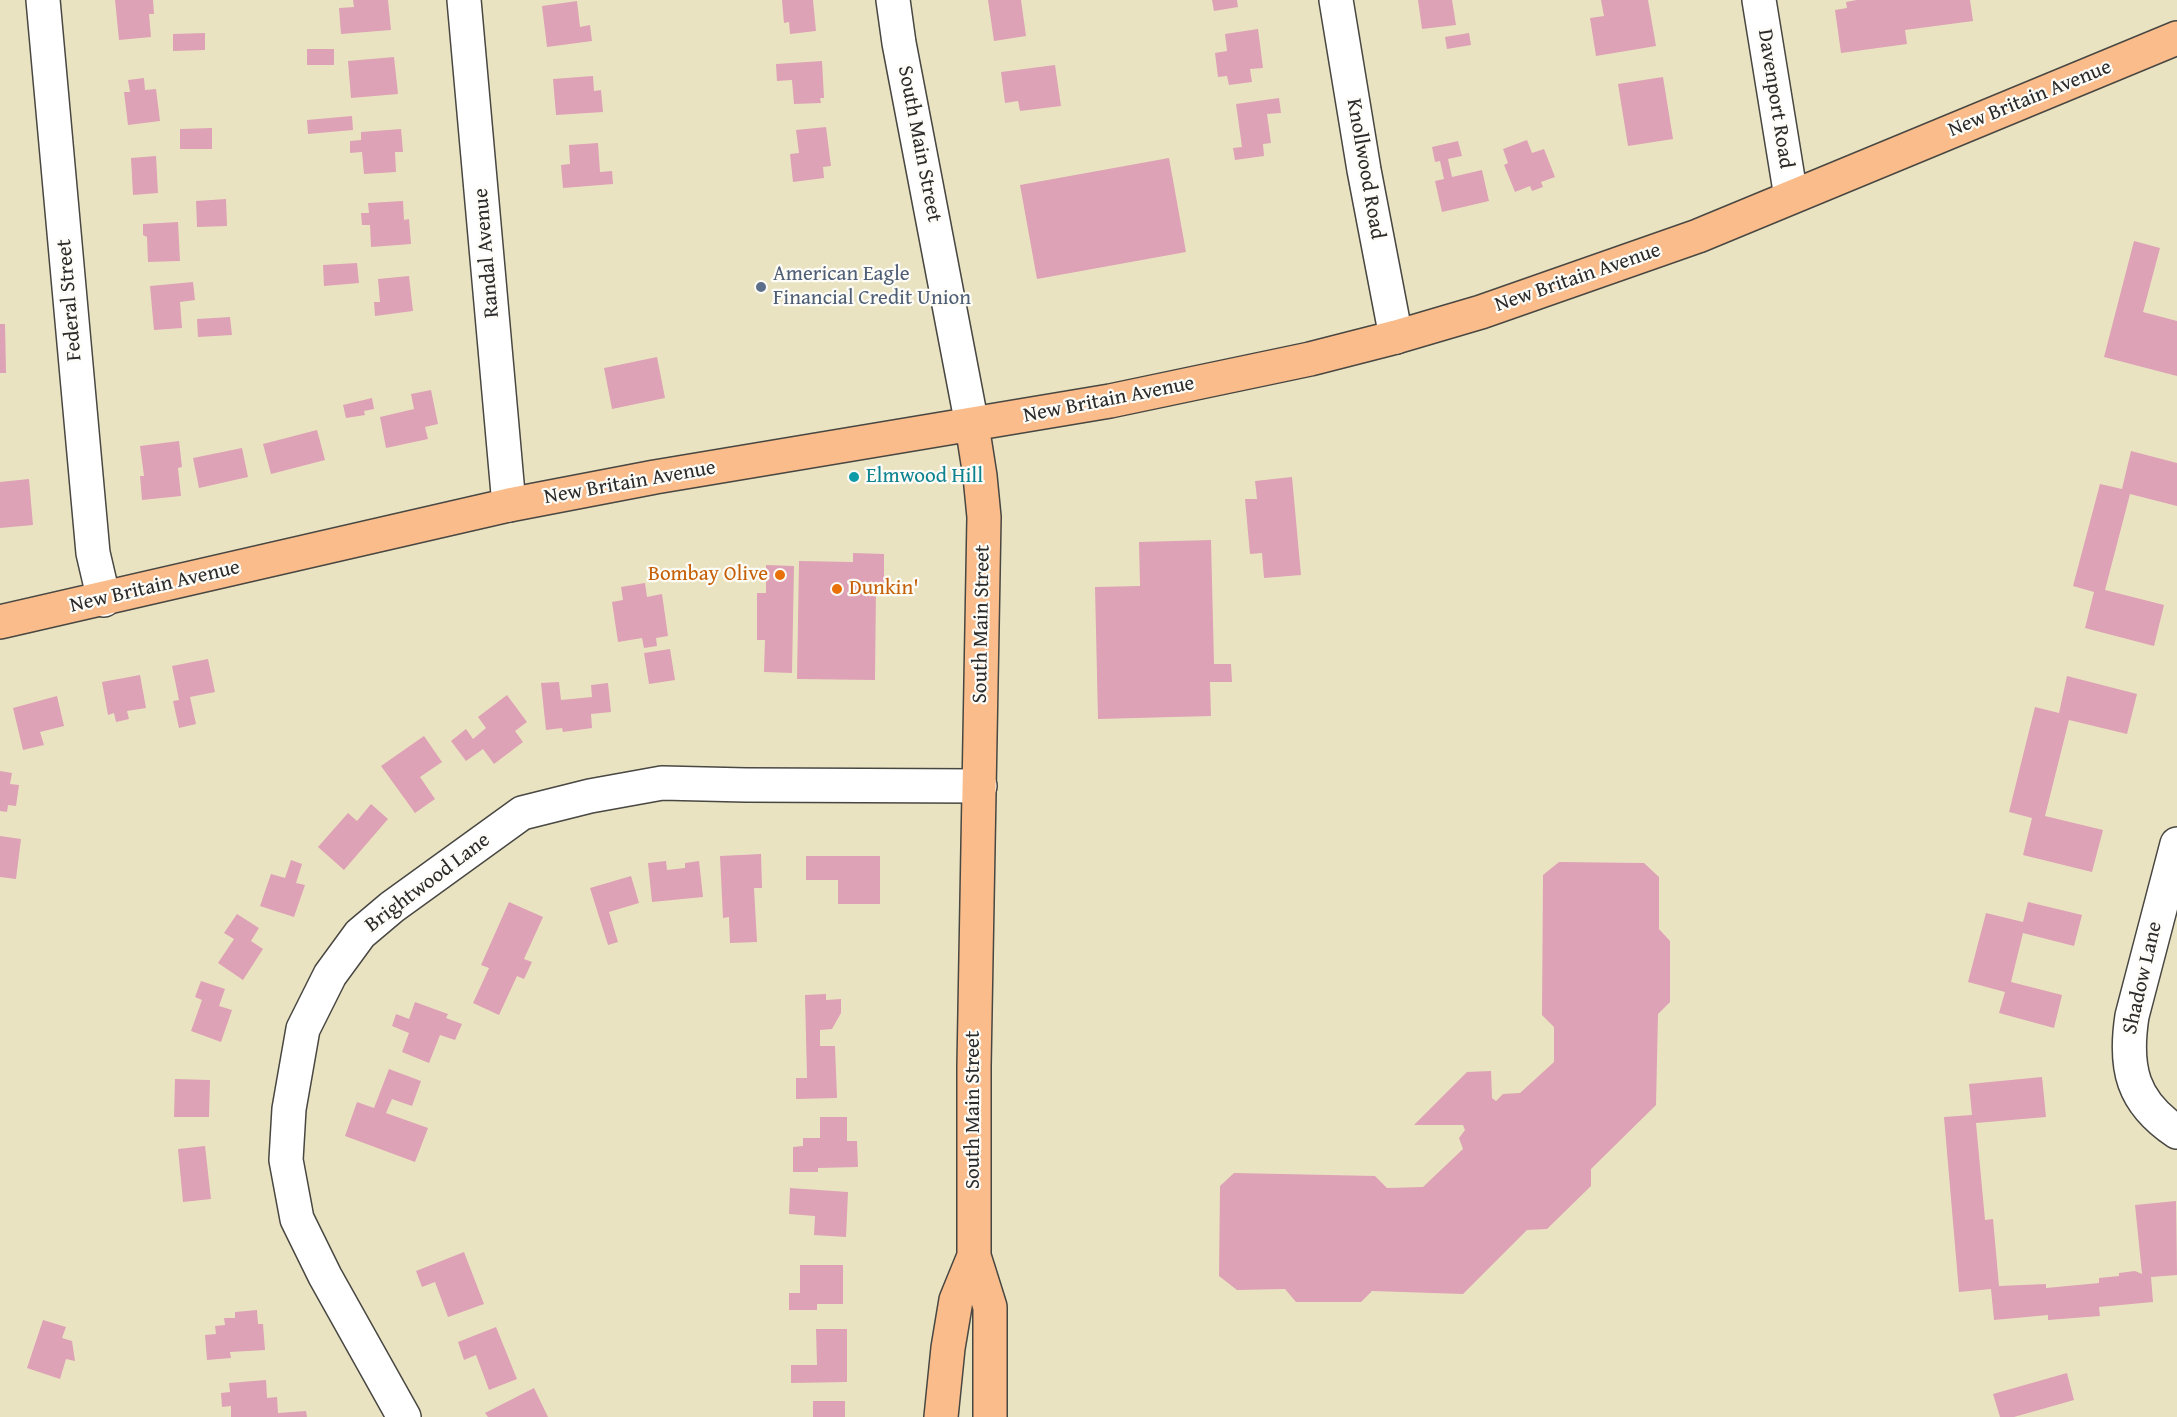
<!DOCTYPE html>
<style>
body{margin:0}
canvas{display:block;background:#eae3c2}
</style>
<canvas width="2177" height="1417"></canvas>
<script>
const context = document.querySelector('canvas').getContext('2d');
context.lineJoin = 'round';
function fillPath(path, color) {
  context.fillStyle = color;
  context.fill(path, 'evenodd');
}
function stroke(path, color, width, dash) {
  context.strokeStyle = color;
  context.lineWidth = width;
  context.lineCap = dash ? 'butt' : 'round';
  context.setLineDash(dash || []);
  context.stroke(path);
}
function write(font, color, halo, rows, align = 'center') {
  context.font = font + ' "Gentium Book Plus",serif';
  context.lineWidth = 4.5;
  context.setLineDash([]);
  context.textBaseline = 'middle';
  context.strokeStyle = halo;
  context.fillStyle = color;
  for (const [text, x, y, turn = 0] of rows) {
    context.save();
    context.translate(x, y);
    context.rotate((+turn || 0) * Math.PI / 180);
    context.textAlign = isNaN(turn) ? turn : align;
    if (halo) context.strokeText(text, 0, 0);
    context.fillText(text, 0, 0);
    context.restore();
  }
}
fillPath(new Path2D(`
 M115,0h38l1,14h-5l2,23 -32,3z
 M353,0h35l3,30 -50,4 -2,-26 15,-1z
 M782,0h31l3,31 -26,3 -1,-12 -5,1z
 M988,0h33l5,36 -32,5z
 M1212,0h25l1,7 -24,4z
 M1418,0h34l4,25 -34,4z
 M1601,0h47l8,46 -60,10 -6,-38 14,-2z
 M1857,0h113l3,21 -68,9 2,14 -66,9 -6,-43 12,-2 -1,-6z
 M577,1l3,26 10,-2 2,16 -45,6 -5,-41z
 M1258,29l5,39 -13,1 2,13 -23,3 -2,-9 -9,1 -3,-24 12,-2 -2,-17z
 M205,33v17l-32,1v-17z
 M1469,33l2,12 -24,4 -2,-12z
 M307,49h27v16h-27z
 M394,57l4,37 -47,4 -3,-37z
 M822,61l2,37h-4l1,5 -27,1 -2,-24 -15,1 -1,-17z
 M1055,65l6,41 -41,5 -2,-10 -13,2 -4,-31z
 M593,76l1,15 7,-1 2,22 -47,3 -3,-36z
 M1663,77l10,62 -45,7 -10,-62z
 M144,78l1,12 11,-1 4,32 -32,4 -4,-33h6l-2,-12z
 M1279,98l2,15 -14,1 4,29 -8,1 1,12 -29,4 -2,-12 9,-1 -6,-43z
 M352,116l1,14 -45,4 -1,-14z
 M826,127l5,39 -8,1 1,11 -31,4 -3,-28 9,-1 -3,-23z
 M212,128v21h-32v-20z
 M401,129l2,23h-8l1,20 -32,2 -2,-22 -12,1v-12l11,-1v-8z
 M1527,140l5,13 12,-4 11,28 -14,5 2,5 -11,4 -2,-5 -15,6 -11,-27 4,-2 -5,-14z
 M1458,141l4,15 -14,3 4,18 30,-7 7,31 -47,11 -7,-31 9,-2 -4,-18 -5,1 -3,-15z
 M598,143l2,29 12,-1 1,13 -50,4 -2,-23 9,-1 -1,-19z
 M156,156l2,37 -25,2 -2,-37z
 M1169,158l17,94 -149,27 -17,-94z
 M226,199l1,27 -30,1 -1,-26z
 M403,201l1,19 5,-1 2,25 -40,3 -1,-22h-8l-1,-12h8l-1,-10z
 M178,222l2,39 -32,1 -1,-25 -4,-2v-11z
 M2134,241l26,7 -17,64 34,9v55l-73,-19z
 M357,263l2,20 -35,3 -1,-21z
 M409,276l4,35 -38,5 -1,-14h6l-2,-23z
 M193,282l2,18 -15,2 2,26 -28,2 -4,-44z
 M230,317l2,18 -34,2 -1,-18z
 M0,324h5l1,49h-6z
 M657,357l8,41 -53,11 -8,-41z
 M431,390l7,34 -13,3 3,12 -42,9 -6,-31 34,-8 -3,-15z
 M372,398l2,11 -10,2 1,4 -19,3 -3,-13z
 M317,430l8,30 -54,14 -8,-30z
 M179,441l3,26 -4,1 3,28 -39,4 -2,-24h4l-4,-30z
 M242,448l6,29 -49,11 -6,-30z
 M2131,451l46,12v43l-47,-12 -25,96 59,15 -10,41 -69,-18 9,-36 -21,-6 27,-102 22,5z
 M1292,477l9,98 -37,3 -2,-25 -12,1 -5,-55h12l-2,-18z
 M29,479l4,46 -33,3v-46z
 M1211,540l3,124h17l1,18h-22l1,34 -113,3 -3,-132 45,-1 -1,-44z
 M853,553l31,1v32h-8l-1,94 -78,-1 2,-118 54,1z
 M766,565l28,1 -2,107 -28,-1 1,-32h-8v-47h9z
 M645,583l2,14 15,-3 6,42 -12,2 1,8 -13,2 -2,-10 -24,4 -6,-40 11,-2 -2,-13z
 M670,649l5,31 -26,4 -5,-31z
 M208,659l7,33 -25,5 6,27 -17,4 -6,-27 6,-1 -7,-34z
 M140,675l6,33 -19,3 2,8 -13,3 -2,-9 -6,2 -6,-33z
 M2067,676l70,18 -10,40 -58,-14 -24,96 58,14 -11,42 -69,-17 9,-37 -23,-6 26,-105 24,6z
 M559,682l2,18 31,-3 -1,-12 17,-2 3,29 -20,2 1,14 -29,4 -1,-4 -16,2 -5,-47z
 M507,695l20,27 -12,9 8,11 -29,22 -11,-15 -17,12 -15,-20 15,-12 7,10 13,-11 -8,-11z
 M57,696l7,30 -24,6 4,13 -21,5 -10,-42z
 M424,736l18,26 -22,15 15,22 -20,14 -34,-47z
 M0,771l12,2 -2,11 9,1 -3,21 -8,-1 -1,7 -7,-1z
 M371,804l17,15 -44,51 -26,-23 30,-34 9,8z
 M0,836l21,3 -5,40 -16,-2z
 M761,854l1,34h-8l3,54 -27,1 -1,-26 -6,1 -3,-62z
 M806,856h74v48h-42v-24h-32z
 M291,860l11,4 -6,19 9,2 -11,32 -34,-11 11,-32 14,4z
 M666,861l1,9 18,-2v-5l14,-2 4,36 -51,5 -4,-39z
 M1559,862l85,1 15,14v52l11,12v61l-12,12 -2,91 -65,64v17l-44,43 -20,1 -64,64 -91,-3 -11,11h-65l-11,-13 -48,1 -18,-14 1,-90 14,-13 141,3 12,12 36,-1 40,-38 -4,-11 6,-8 -2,-5h-49l53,-53 24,-1 1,27 4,3 7,-7 17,-1 34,-31v-35l-12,-12 1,-140z
 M631,876l8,27 -30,9 9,30 -10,3 -18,-57z
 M509,902l34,15 -19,42 8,3 -8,17 -7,-3 -18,39 -26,-12 16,-35 -8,-3z
 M2028,902l54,13 -8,31 -51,-13 -12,49 51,13 -8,33 -55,-15 6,-21 -37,-10 18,-69 37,9z
 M237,914l22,14 -8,13 12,8 -20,31 -25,-17 16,-24 -10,-6z
 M201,981l24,8 -6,17 13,4 -11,32 -30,-11 11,-31 -7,-3z
 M826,994v6l15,-1v14l-9,16 -12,1v16h15l2,52 -41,1v-21h11l-2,-83z
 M415,1002l33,12 -2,4 16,6 -7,16 -15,-5 -11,28 -27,-11 7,-19 -17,-7 4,-12 13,5z
 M389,1069l32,12 -9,25 -20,-7 -6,14 42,15 -13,34 -70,-26 12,-34 17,6z
 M2042,1077l4,40 -70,6 9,97 8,-1 6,67 47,-2v4l53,-5v-5l20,-2v-3l16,-2 7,3 -7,-69 41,-4 1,74 -26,2 2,25 -54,5 1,9 -52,4v-5l-54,5 -3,-31 -32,3 -15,-175 28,-2 -3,-31z
 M175,1079l35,1 -1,37h-35z
 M820,1117h27v24h10l1,26 -40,1v4h-25v-25l10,-1v-8h17z
 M205,1146l6,53 -28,3 -5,-53z
 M790,1188l58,4 -2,45 -32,-2 1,-19 -26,-2z
 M464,1252l20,52 -36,13 -13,-35 -13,5 -6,-16z
 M800,1265h43v39h-26v6h-28v-17h11z
 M257,1310l1,14h5l2,26 -35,2 1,6 -24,2 -2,-25 11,-1 -1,-8 10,-1 -1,-7h11v-6z
 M43,1320l23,7 -4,11 10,3 3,20 -9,-2 -6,20 -33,-11z
 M496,1327l21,52 -28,11 -13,-35 -12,5 -6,-18z
 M816,1329h31v53l-56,1v-18h26z
 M2067,1373l7,27 -60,17h-14l-7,-23z
 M266,1380l1,18 10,-1 1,16 28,-2 1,6h-76v-11l-9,1 -1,-14 9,-1 -1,-9z
 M534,1388l14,29h-60l-3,-4z
 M813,1401h32v16h-32z`), '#dda2b5');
const minor = new Path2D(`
 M43,0l50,553 11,47
 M464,0l45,505
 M893,0l6,43 73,382
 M1336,0l28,170 32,167
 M1759,0l32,197
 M2177,844l-45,172c-8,52 0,86 45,116
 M404,1417l-79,-141 -28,-57 -11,-59 3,-51 14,-80 27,-54 30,-41 32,-27 130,-94 68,-17 72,-13 84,2 234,1`);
const major = new Path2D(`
 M972,425l8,51 4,41 -10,549v190l16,51v110
 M0,622l509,-117 146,-28 455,-76 200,-42 86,-22 85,-25 217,-76 479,-198
 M941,1417l7,-69 8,-48 18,-44`);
stroke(minor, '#484742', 36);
stroke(major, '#484742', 36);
stroke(minor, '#fff', 33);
stroke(major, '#f9bc8a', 33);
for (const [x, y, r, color] of [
 [761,287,6,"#5c6f8a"],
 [854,477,6,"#0f9aa8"],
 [780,575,6,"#e8710a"],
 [837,589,6,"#e8710a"]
]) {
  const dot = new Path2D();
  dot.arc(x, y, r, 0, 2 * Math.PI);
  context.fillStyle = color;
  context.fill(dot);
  stroke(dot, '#fdfcf7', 2);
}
write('21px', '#2b2b2b', '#fdfcf7', [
 ["Davenport Road",1775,99,81],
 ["New Britain Avenue",2030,99,-22],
 ["South Main Street",919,144,79],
 ["Knollwood Road",1365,169,80],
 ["Randal Avenue",487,253,-95],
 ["New Britain Avenue",1578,278,-19],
 ["Federal Street",70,300,-95],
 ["New Britain Avenue",1109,400,-11],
 ["New Britain Avenue",630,483,-10],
 ["New Britain Avenue",155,587,-13],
 ["South Main Street",982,624,-89],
 ["Brightwood Lane",428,883,-37],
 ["Shadow Lane",2143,978,-77],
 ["South Main Street",974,1110,-90]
]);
write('21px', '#4e5e75', '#fdfcf7', [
 ["American Eagle",773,275],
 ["Financial Credit Union",773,299]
], 'left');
write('21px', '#0d838f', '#fdfcf7', [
 ["Elmwood Hill",866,477]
], 'left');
write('21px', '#c56008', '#fdfcf7', [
 ["Bombay Olive",768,575],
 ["Dunkin'",849,589,"left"]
], 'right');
</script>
